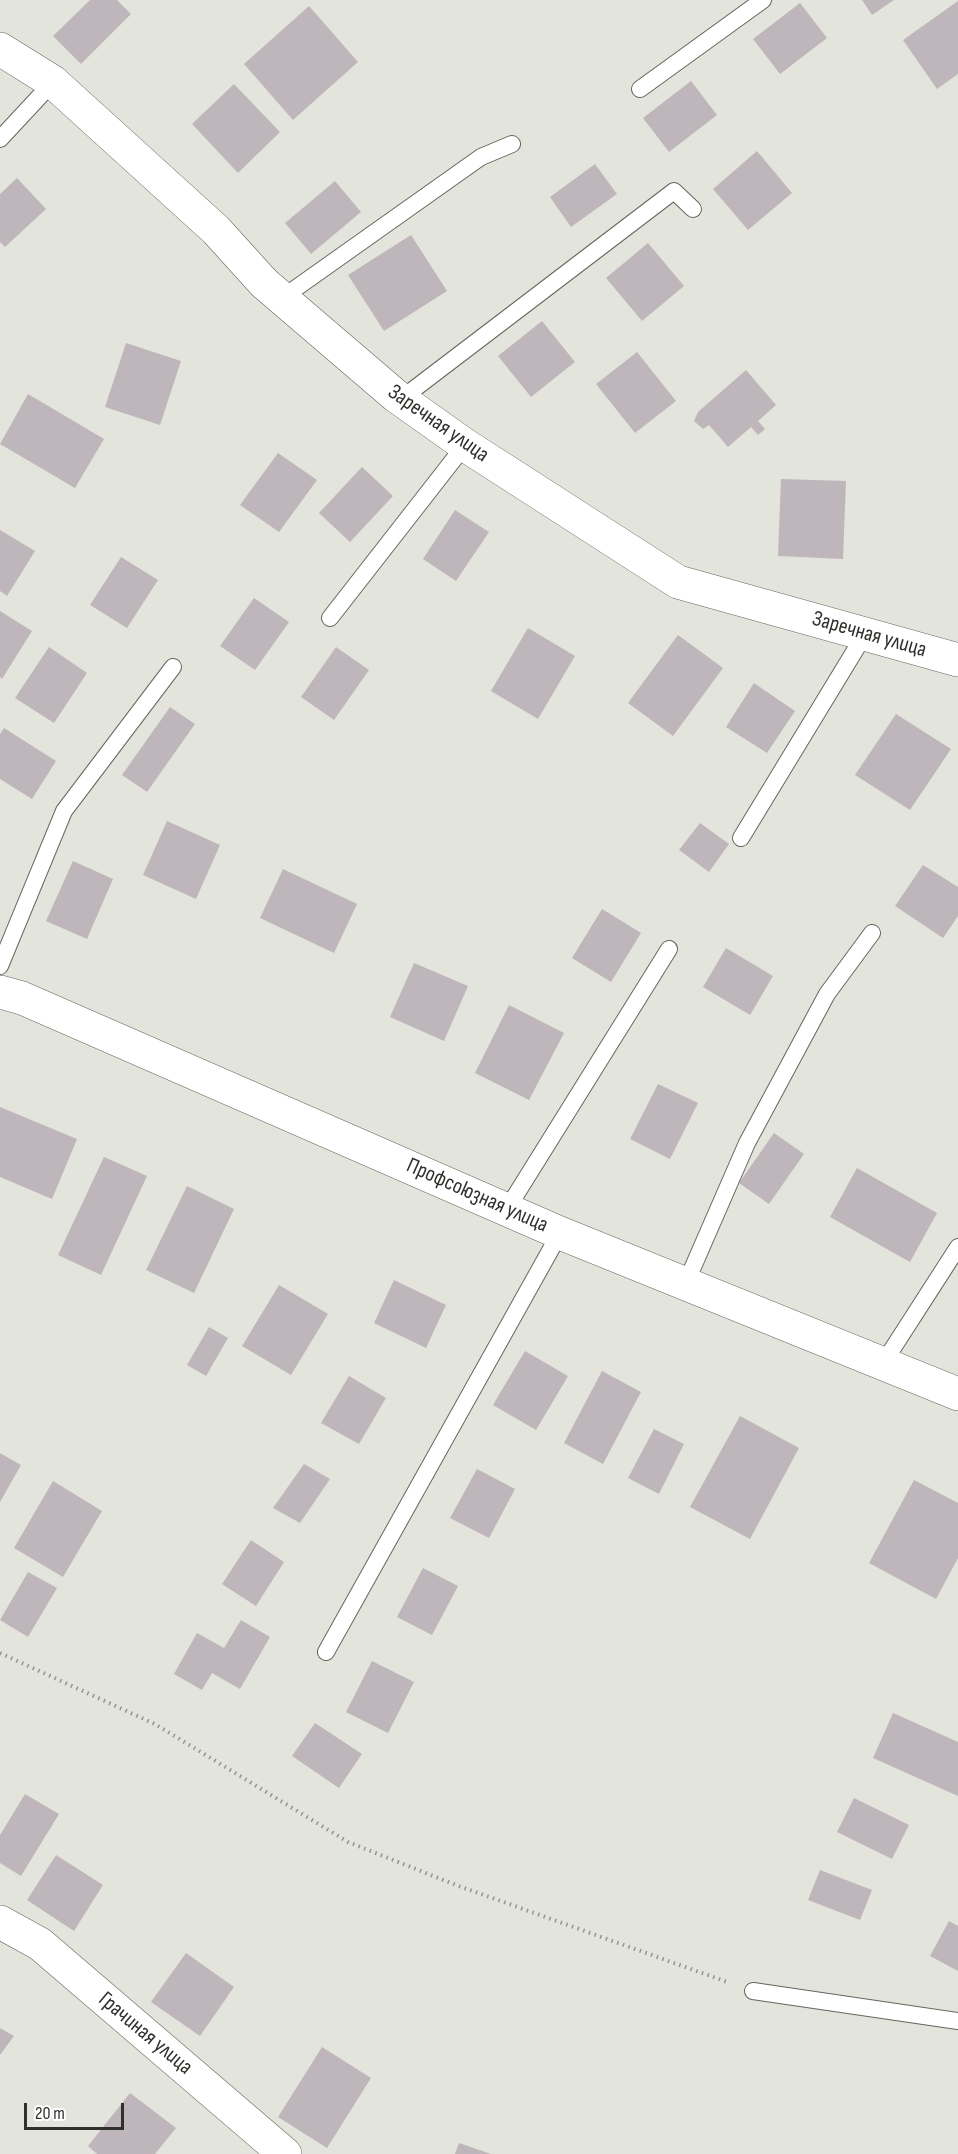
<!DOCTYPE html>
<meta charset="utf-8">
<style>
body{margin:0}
#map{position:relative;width:958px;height:2154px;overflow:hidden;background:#e3e4db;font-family:"Sofia Sans Condensed",sans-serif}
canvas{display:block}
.scale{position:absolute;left:24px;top:2103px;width:100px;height:27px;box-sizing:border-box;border:3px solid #30312d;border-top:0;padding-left:8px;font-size:18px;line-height:21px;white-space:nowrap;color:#30312d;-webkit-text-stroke:4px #fff;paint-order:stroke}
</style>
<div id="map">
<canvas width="958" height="2154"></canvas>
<div class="scale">20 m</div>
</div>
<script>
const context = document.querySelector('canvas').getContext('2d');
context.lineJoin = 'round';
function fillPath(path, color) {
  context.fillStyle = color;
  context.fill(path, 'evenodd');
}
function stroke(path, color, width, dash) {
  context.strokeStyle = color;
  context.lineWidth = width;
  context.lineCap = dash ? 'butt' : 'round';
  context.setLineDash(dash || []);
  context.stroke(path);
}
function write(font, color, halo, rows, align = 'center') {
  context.font = font + ' "Sofia Sans Condensed",sans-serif';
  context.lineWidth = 4.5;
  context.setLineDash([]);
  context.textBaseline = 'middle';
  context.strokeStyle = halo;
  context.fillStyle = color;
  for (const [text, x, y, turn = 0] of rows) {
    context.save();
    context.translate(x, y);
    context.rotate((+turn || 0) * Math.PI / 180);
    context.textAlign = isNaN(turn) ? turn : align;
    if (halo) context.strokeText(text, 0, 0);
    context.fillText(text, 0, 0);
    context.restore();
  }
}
fillPath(new Path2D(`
 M90,0h27l14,14 -50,50 -28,-28z
 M862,0h32l-22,15z
 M958,1v73l-21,15 -34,-49z
 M800,3l27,35 -47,36 -27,-35z
 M309,6l49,56 -65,58 -49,-56z
 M691,81l26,34 -48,37 -26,-34z
 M234,84l46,48 -42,41 -46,-49z
 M757,151l35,42 -44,37 -35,-41z
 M595,164l22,30 -46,33 -21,-30z
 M17,178l29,31 -41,38 -5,-5v-48z
 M335,181l26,31 -50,42 -26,-31z
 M411,235l36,56 -63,40 -36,-56z
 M648,243l36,43 -42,35 -36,-43z
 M542,321l33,41 -44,35 -33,-41z
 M126,343l55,18 -21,64 -55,-18z
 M637,352l39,49 -41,32 -39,-49z
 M746,370l30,35 -18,16 7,8 -7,6 -7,-8 -23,20 -19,-22 -6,4 -9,-8 4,-9z
 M28,394l76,45 -29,49 -75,-44z
 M278,453l39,27 -38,52 -39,-27z
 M362,467l31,29 -43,46 -31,-29z
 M781,479l65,2 -3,78 -65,-3z
 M455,510l34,22 -33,49 -33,-22z
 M0,530l35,21 -28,45 -7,-5z
 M121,557l37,23 -31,48 -37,-23z
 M254,598l35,24 -34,48 -35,-24z
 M0,611l32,20 -30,48 -2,-2z
 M528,628l47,28 -37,63 -47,-28z
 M678,635l45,33 -50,68 -45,-33z
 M49,647l38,26 -33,50 -39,-25z
 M336,647l33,23 -35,50 -33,-23z
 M754,683l41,28 -28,42 -41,-26z
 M170,707l25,17 -48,68 -25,-17z
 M896,714l55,35 -41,61 -55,-35z
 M4,728l52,33 -24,38 -32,-20v-45z
 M167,821l53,24 -24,54 -53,-24z
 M700,823l29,21 -20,28 -30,-22z
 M73,861l40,18 -26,60 -41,-18z
 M923,865l35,22v29l-15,22 -48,-32z
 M283,869l74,35 -23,49 -74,-35z
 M602,909l39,24 -30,49 -39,-24z
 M726,948l47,28 -23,39 -47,-28z
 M414,963l54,23 -24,55 -54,-24z
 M509,1005l55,28 -35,67 -54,-27z
 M658,1084l40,19 -28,56 -40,-20z
 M0,1107l77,32 -25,60 -52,-22z
 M774,1133l30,21 -35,50 -30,-21z
 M104,1157l43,19 -46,99 -43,-20z
 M857,1168l80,45 -27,49 -80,-45z
 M187,1186l47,23 -40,84 -48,-23z
 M394,1280l52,25 -20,43 -52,-25z
 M279,1285l49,29 -37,61 -49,-29z
 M209,1327l19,11 -22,38 -19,-11z
 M525,1351l43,25 -32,54 -43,-25z
 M602,1371l39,21 -38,72 -39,-21z
 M349,1376l37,22 -27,46 -38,-21z
 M740,1416l59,32 -49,91 -60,-32z
 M654,1429l30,15 -25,50 -31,-16z
 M0,1453l21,12 -21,37z
 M304,1464l26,15 -30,44 -27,-15z
 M477,1469l38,20 -26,49 -39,-20z
 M914,1480l44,23v55l-22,41 -67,-36z
 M53,1481l49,30 -39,66 -49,-29z
 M251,1540l33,22 -28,44 -34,-22z
 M423,1568l35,18 -26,49 -35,-18z
 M28,1572l29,16 -29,49 -28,-17z
 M241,1620l29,17 -30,52 -28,-16 -10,17 -28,-16 23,-41 27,15z
 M372,1661l42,21 -26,51 -42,-21z
 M893,1713l65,29v54l-85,-38z
 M315,1723l47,31 -23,34 -47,-32z
 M25,1794l34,20 -38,62 -21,-13v-28z
 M854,1798l55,27 -17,34 -55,-27z
 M56,1855l47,30 -29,46 -47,-31z
 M820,1870l52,20 -12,30 -52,-20z
 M949,1921l9,5v45l-28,-15z
 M186,1953l48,34 -34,49 -49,-34z
 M0,2028l14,8 -14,19z
 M322,2047l49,31 -44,70 -49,-31z
 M130,2093l46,35 -21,26h-58l-9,-8z
 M459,2143l32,11h-36z`), '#bfb6bb');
const lane = new Path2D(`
 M640,89l123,-89
 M0,139l53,-57
 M282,298l199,-141 31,-13
 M401,399l273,-208 19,18
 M330,618l135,-173
 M741,838l124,-204
 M0,966l64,-155 109,-144
 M507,1209l162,-260
 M686,1283l61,-140 80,-149 45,-61
 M884,1362l74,-115
 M326,1652l234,-419
 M753,1991l205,30`);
const street = new Path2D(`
 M0,49l53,33 163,148 48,53 132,113 69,49 213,137 280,78
 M0,992l22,6 538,235 398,161
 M0,1922l40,22 245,210`);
stroke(lane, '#65665e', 18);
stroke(street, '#65665e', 34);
stroke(new Path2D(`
 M0,1653l155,71 193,118 108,43 274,98`), '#93948d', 4, [1.5, 4.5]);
stroke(lane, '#fff', 16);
stroke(street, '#fff', 33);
write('22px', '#30312d', '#fff', [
 ["Заречная улица",438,424,35],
 ["Заречная улица",869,635,16],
 ["Профсоюзная улица",477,1196,24],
 ["Грачиная улица",145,2034,40]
]);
</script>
